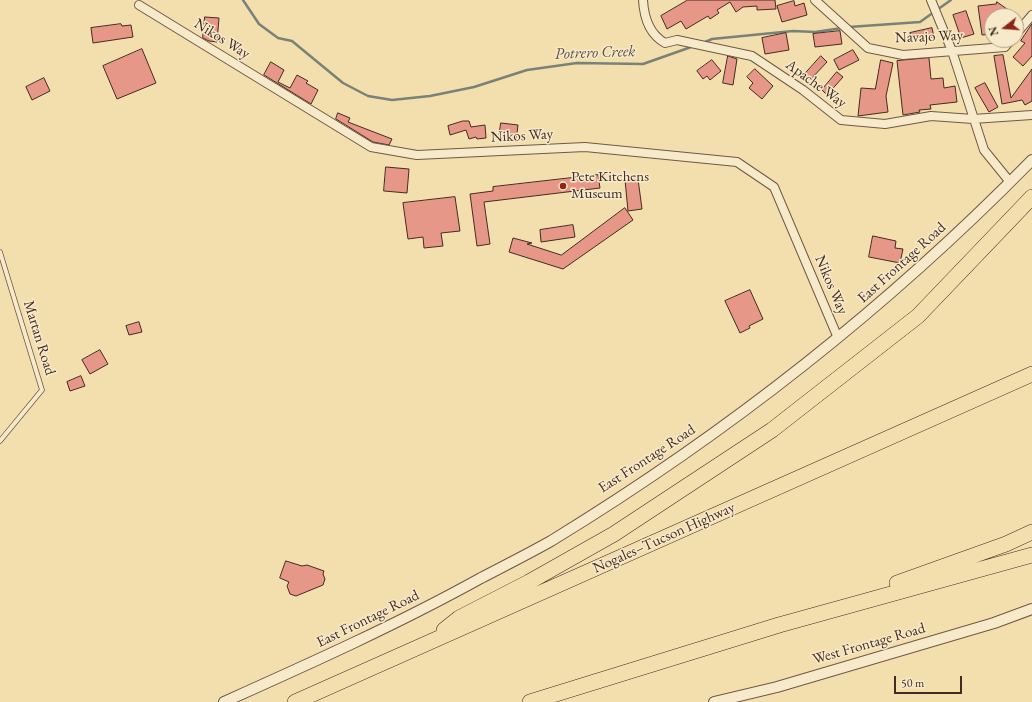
<!DOCTYPE html>
<meta charset="utf-8">
<style>
body{margin:0}
#map{position:relative;width:1032px;height:702px;overflow:hidden;background:#f3dfae;font-family:"EB Garamond",serif}
canvas{display:block}
.north{position:absolute;left:984px;top:8px;width:40px;height:40px;box-sizing:border-box;background:#f7eaca;border:1px solid #af9e87;border-radius:50%;rotate:253deg;font-size:11px;font-weight:700;line-height:16px;text-align:center;color:#432b23}
.north::after{content:'';display:block;margin:auto;width:14px;height:18px;background:#8f2418;clip-path:polygon(50% 0,100% 100%,50% 72%,0 100%)}
.scale{position:absolute;left:894px;top:676px;width:68px;height:18px;box-sizing:border-box;border:2px solid #432b23;border-top:0;padding-left:5px;font-size:12px;line-height:14px;white-space:nowrap;color:#432b23;-webkit-text-stroke:3px #f7eaca;paint-order:stroke}
</style>
<div id="map">
<canvas width="1032" height="702"></canvas>
<div class="north">N</div>
<div class="scale">50 m</div>
</div>
<script>
const context = document.querySelector('canvas').getContext('2d');
context.lineJoin = 'round';
function stroke(path, color, width, dash) {
  context.strokeStyle = color;
  context.lineWidth = width;
  context.lineCap = dash ? 'butt' : 'round';
  context.setLineDash(dash || []);
  context.stroke(path);
}
function fillPath(path, color) {
  context.fillStyle = color;
  context.fill(path, 'evenodd');
}
function write(font, color, halo, rows, align = 'center') {
  context.font = font + ' "EB Garamond",serif';
  context.lineWidth = 3;
  context.setLineDash([]);
  context.textBaseline = 'middle';
  context.strokeStyle = halo;
  context.fillStyle = color;
  for (const [text, x, y, turn = 0] of rows) {
    context.save();
    context.translate(x, y);
    context.rotate((+turn || 0) * Math.PI / 180);
    context.textAlign = isNaN(turn) ? turn : align;
    if (halo) context.strokeText(text, 0, 0);
    context.fillText(text, 0, 0);
    context.restore();
  }
}
stroke(new Path2D(`
 M243,0l16,24 19,14 14,3 51,42 25,13 24,4 38,-4 44,-9 53,-17 50,-7 66,1 51,-18
 M849,27l71,-5 31,-22
 M703,43l9,-4 81,-8 22,1 27,-4`), '#798278', 2.5);
const building = new Path2D(`
 M688,0h87l1,9 -19,1v-4l-14,1 -7,5 -6,-10 -13,8 2,3 -9,6 -2,-3 -22,13 -5,-8 -14,8 -6,-13z
 M794,1l1,5 9,-3 3,12 -25,7 -5,-16z
 M997,2l20,14h-25v18l-10,1 -4,-29 18,-2z
 M966,11l8,23 -13,4 -8,-23z
 M205,17l14,1 -2,24 -8,-1 -6,-3z
 M121,24l1,2 9,-1 2,12 -40,6 -2,-15z
 M1032,24v32l-9,10 -10,-9 12,-14 -4,-2z
 M932,28l2,9 -22,4 -2,-8z
 M840,31l2,13 -27,3 -2,-13z
 M786,33l3,17 -24,4 -3,-16z
 M142,49l14,34 -39,16 -14,-33z
 M853,50l6,10 -20,10 -5,-10z
 M1003,55l8,43 21,-29v32l-7,4 -3,-5 -20,4 -8,-48z
 M728,56l9,3 -4,26 -10,-2z
 M821,56l6,6 -17,18 -6,-5z
 M929,58l2,21 12,-1 1,10 11,-2 2,16 -27,3 1,4 -12,1 1,2 -17,3 -6,-54z
 M712,60l9,11 -11,9 -3,-4 -4,3 -6,-8z
 M881,60l12,3 -7,33 2,16 -30,4 3,-28 14,1z
 M271,62l13,8 -6,12 12,6 7,-13 11,6 -2,2 12,7 -7,14 -47,-29z
 M755,69l18,17 -11,13 -13,-11 4,-5 -6,-6z
 M837,72l6,5 -16,18 -5,-5z
 M44,78l6,13 -18,9 -6,-13z
 M985,83l13,24 -9,5 -14,-24z
 M338,113l12,5 -2,4 44,17 -3,6 -16,-3 -37,-23z
 M463,121h6l2,6 14,-2 1,13 -9,1 -1,-2 -7,2 -3,-9 -16,5 -2,-9z
 M501,123l17,2 -2,16 -17,-3z
 M386,167l23,2 -2,24 -23,-2z
 M598,175l2,13 -116,14 6,42 -13,2 -7,-52 23,-3v-4z
 M638,179l4,30 -14,2 -3,-31z
 M455,197l5,34 -19,2 2,13 -19,2 -1,-11 -15,2 -5,-36z
 M625,208l8,12 -70,49 -54,-17 4,-14 19,5 -5,1 34,11z
 M573,225l2,12 -34,5 -1,-12z
 M873,236l23,5 -1,7 8,1 -3,14 -31,-6z
 M750,290l13,29 -14,7 1,2 -10,5 -15,-32z
 M139,322l3,10 -13,3 -3,-9z
 M100,350l8,14 -18,10 -8,-14z
 M81,376l4,10 -15,5 -3,-9z
 M286,561l16,5 5,-1 17,6 -1,3 2,5 -2,6 -27,11 -6,-2 -3,-8 2,-4 -9,-4z`);
fillPath(building, '#e69787');
stroke(building, '#432b23', 1);
const service = new Path2D(`
 M0,252l42,138 -42,51`);
const minor = new Path2D(`
 M643,0c1,18 6,34 22,43l12,-3 75,16 51,34 38,30 44,4 46,-8 42,3 59,-4
 M815,0l53,48 35,7 102,-8 6,-7
 M931,0l21,51 32,99 26,32
 M139,5l232,142 46,8 168,-8 152,15 37,25 64,151
 M1016,34l16,-19`);
const tertiary = new Path2D(`
 M224,702c87,-39 174,-78 257,-124 23,-12 47,-24 70,-37 175,-107 337,-234 481,-381
 M714,702l63,-15 217,-64 38,-14`);
const motorway = new Path2D(`
 M897,583l109,-39 26,-12
 M444,630l15,-12 70,-36 85,-48 158,-104 146,-114 114,-119
 M295,702l737,-328
 M530,702l249,-77 253,-70`);
stroke(service, '#6f5846', 5.5);
stroke(minor, '#6f5846', 10);
stroke(tertiary, '#6f5846', 12);
stroke(motorway, '#432b23', 16);
stroke(service, '#f7eaca', 4);
stroke(minor, '#f7eaca', 8);
stroke(tertiary, '#f7eaca', 10);
stroke(motorway, '#f3dfae', 15);
for (const [x, y, r, color] of [
 [563,186,4,"#8f2418"]
]) {
  const dot = new Path2D();
  dot.arc(x, y, r, 0, 2 * Math.PI);
  context.fillStyle = color;
  context.fill(dot);
  stroke(dot, '#f7eaca', 1.5);
}
write('15px', '#432b23', '#f7eaca', [
 ["Navajo Way",929,37,-2],
 ["Nikos Way",222,39,32],
 ["Apache Way",816,84,36],
 ["Nikos Way",522,136,-3],
 ["East Frontage Road",902,263,-42],
 ["Nikos Way",831,285,67],
 ["Martan Road",39,338,73],
 ["East Frontage Road",647,459,-33],
 ["Nogales–Tucson Highway",664,538,-24],
 ["East Frontage Road",368,619,-26],
 ["West Frontage Road",869,644,-16]
]);
write('15px', '#432b23', '#f7eaca', [
 ["Pete Kitchens",571,177],
 ["Museum",571,194]
], 'left');
write('italic 16px', '#5a4f46', '#f7eaca', [
 ["Potrero Creek",595,53,-2]
]);
</script>
